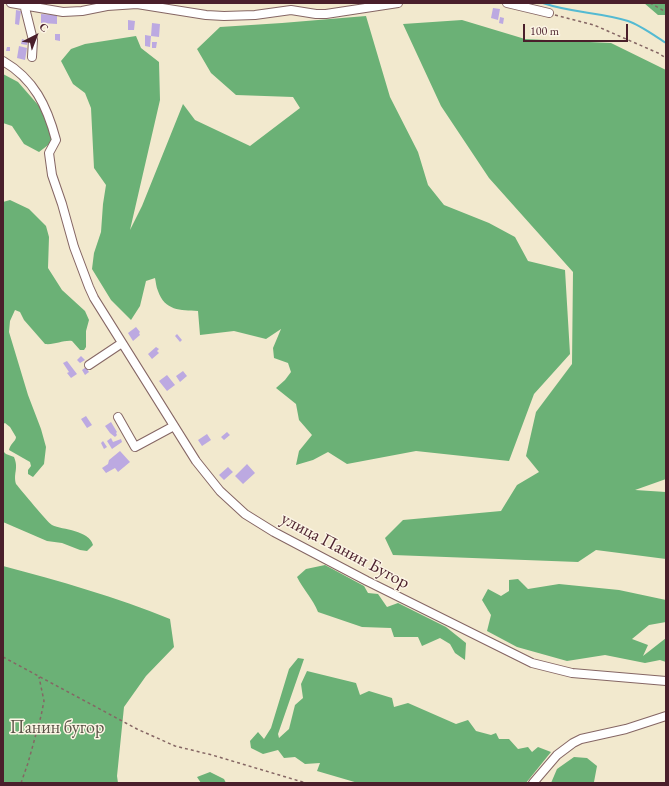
<!DOCTYPE html>
<meta charset="utf-8">
<style>
body{margin:0}
#map{position:relative;width:669px;height:786px;overflow:hidden;background:#f2e9ce;font-family:"EB Garamond",serif}
canvas{display:block}
.frame{position:absolute;inset:0;border:4px solid #4a1f2b;pointer-events:none}
.north{position:absolute;left:16px;top:16px;width:40px;height:40px;-webkit-text-stroke:3px #fcf5e5;paint-order:stroke;rotate:42deg;font-size:11px;font-weight:700;line-height:16px;text-align:center;color:#4a1f2b}
.north::after{content:'';display:block;margin:auto;width:14px;height:18px;background:#4a1f2b;clip-path:polygon(50% 0,100% 100%,50% 72%,0 100%)}
.scale{position:absolute;left:523px;top:24px;width:105px;height:18px;box-sizing:border-box;border:2px solid #4a1f2b;border-top:0;padding-left:5px;font-size:12px;line-height:14px;white-space:nowrap;color:#4a1f2b;-webkit-text-stroke:3px #fcf5e5;paint-order:stroke}
</style>
<div id="map">
<canvas width="669" height="786"></canvas>
<div class="frame"></div>
<div class="north">С</div>
<div class="scale">100 m</div>
</div>
<script>
const context = document.querySelector('canvas').getContext('2d');
context.lineJoin = 'round';
function fillPath(path, color) {
  context.fillStyle = color;
  context.fill(path, 'evenodd');
}
function stroke(path, color, width, dash) {
  context.strokeStyle = color;
  context.lineWidth = width;
  context.lineCap = dash ? 'butt' : 'round';
  context.setLineDash(dash || []);
  context.stroke(path);
}
function write(font, color, halo, rows, align = 'center') {
  context.font = font + ' "EB Garamond",serif';
  context.lineWidth = 3;
  context.setLineDash([]);
  context.textBaseline = 'middle';
  context.strokeStyle = halo;
  context.fillStyle = color;
  for (const [text, x, y, turn = 0] of rows) {
    context.save();
    context.translate(x, y);
    context.rotate((+turn || 0) * Math.PI / 180);
    context.textAlign = isNaN(turn) ? turn : align;
    if (halo) context.strokeText(text, 0, 0);
    context.fillText(text, 0, 0);
    context.restore();
  }
}
fillPath(new Path2D(`
 M644,3h22v12h-8z
 M366,16l24,81 28,55 10,33 16,20 45,18 26,14 13,24 37,9 5,84 -36,40 -25,67 -93,-10 -69,13 -19,-12 -15,8 -17,5 3,-14 13,-16 -13,-15 -3,-16 -20,-16 9,-8 6,-8 -3,-9 -14,-5 -1,-10 8,-19 -15,10 -32,-8 -34,4 -2,-24c-18,-1 -33,0 -40,-20 -2,-4 -2,-9 -3,-13l-9,3 -6,25 -9,14 -20,-20 -19,-31 2,-16 7,-21 2,-28 3,-19 -12,-17 -3,-60 -6,-15 -12,-9 -12,-23 10,-12 14,-5 51,-8 5,12 18,14 1,38 -30,130 12,-24 41,-102 12,16 55,26 50,-38 -7,-11 -57,-2 -25,-22 -14,-24 23,-22 62,-4z
 M462,20l63,19 86,4 55,27v409l-31,11 31,2v67l-70,-9 -18,12 -185,-7 -8,-17 18,-18 98,-9 16,-26 22,-13 -13,-16 10,-44 36,-48 1,-92 -84,-94 -48,-72 -38,-82z
 M3,74l15,8 28,32 6,28 -13,10 -15,-8 -12,-18 -9,-3z
 M10,200l19,9 17,17 3,11 -1,31 14,22 23,21 4,9 -3,11v16l-2,3h-4l-8,-9c-9,-1 -17,4 -27,3l-21,-24 -4,-8 -5,-2 -5,11 -1,11 19,63 13,34 5,18 -2,17 -11,13 -5,-3v-4l3,-4 -1,-4 -21,-12c1,-6 7,-9 7,-13l-6,-10 -5,-4 -2,1v-222z
 M3,451l3,3 8,3c5,12 -1,16 2,27 6,7 31,38 36,41 11,5 37,5 41,20l-6,6 -7,-1 -18,-7 -15,-2 -44,-19z
 M325,565l39,21 4,7 10,1 9,13 11,-4 48,24 20,16 -1,17 -10,-7 -5,-9 -10,-6 -18,8 -4,-9h-24l-3,-9 -29,-1 -44,-15c-5,-13 -15,-23 -21,-35l9,-8z
 M3,566c57,15 113,31 167,53l4,28 -28,29 -22,31 -7,69 1,7h-115z
 M518,579l10,10 31,-5 60,6 47,10v22l-17,3 -17,14 16,6 -5,11 23,-18v24l-6,-2 -15,3 -40,-8 -38,6 -50,-14 -30,-16 4,-16 -9,-15 6,-11 13,7 8,-5v-11z
 M298,658l6,1 -26,75 1,4 10,-9 6,-24 8,-7 -2,-14 6,-13 49,12 4,12 9,-4 23,7 2,9 14,-4 48,21 12,-4 8,11 15,4 5,-2 3,6h10l9,10 10,-2 4,5 6,-5 13,5 -25,31h-168l-41,-12 3,-8 -15,1 -10,-7 -11,1 -6,-8 -15,4 -12,-6 -1,-7 8,-9 6,7 7,-11 18,-59z
 M574,757l13,1 10,8 -3,16 -3,1h-40l6,-14z
 M210,772l14,7 2,4h-25l-4,-6z`), '#6bb176');
stroke(new Path2D(`
 M543,3c28,10 57,9 85,18 12,4 27,15 38,22`), '#54bad2', 2);
fillPath(new Path2D(`
 M493,8l7,1 -2,11 -7,-2z
 M16,10l5,1 -2,14 -4,-1z
 M41,14l16,1v9l-16,-1z
 M500,17l4,1 -1,6 -4,-1z
 M128,20l7,1 -1,9h-6z
 M152,23l8,1 -1,13 -8,-1z
 M55,34h5v7l-5,-1z
 M145,35l6,1 -1,11 -5,-1z
 M22,39l6,2 -1,4 -6,-1z
 M152,42h5l-1,6h-4z
 M19,46l8,2 -2,12 -8,-2z
 M7,47h3v4h-4z
 M136,327l4,5 -1,1 1,2 -7,6 -5,-8z
 M177,334l5,6 -2,2 -5,-6z
 M156,347l3,2 -2,2 2,2 -7,6 -4,-5z
 M81,356l4,4 -5,3 -3,-3z
 M67,361l10,13 -6,4 -4,-5 2,-1 -6,-9z
 M86,367l3,5 -4,3 -3,-5z
 M183,371l4,5 -7,6 -4,-6z
 M167,375l8,10 -8,6 -8,-10z
 M86,416l6,9 -5,3 -6,-9z
 M111,422l6,10 -1,1 1,2 -2,2 -5,-4 -5,-7z
 M227,432l3,3 -6,5 -3,-3z
 M207,434l4,6 -9,6 -4,-6z
 M111,438l2,4 8,-3 1,3 -10,7 -5,-8z
 M103,441l4,6 -3,2 -3,-6z
 M120,451l10,11 -12,10 -3,-4 -9,5 -4,-5 6,-4 1,-4z
 M247,464l8,9 -12,11 -8,-8z
 M228,467l5,5 -9,8 -5,-5z`), '#bca9e1');
const minor = new Path2D(`
 M11,3l52,9 19,-1 25,-5 30,-2 69,11 18,1 31,-1 36,-5 25,4h10l72,-11
 M507,3l42,10
 M25,5v3l8,32 -1,17
 M3,61c31,18 44,45 53,79l-7,13 3,22 10,29 12,43 15,40 5,11 102,163 24,30 25,23 29,18 93,49 165,82 40,10 94,8
 M89,365l33,-22
 M118,417l17,30 39,-21
 M533,783l24,-28 16,-12 8,-4 45,-10 40,-13`);
stroke(minor, '#856664', 10);
stroke(new Path2D(`
 M650,3l16,9
 M555,15l39,10 64,28 8,5
 M3,657l134,72 38,17 37,9 94,28
 M21,783l7,-20 13,-47 3,-15 -5,-24`), '#856664', 1.5, [3, 3]);
stroke(minor, '#fff', 8);
write('18px', '#4a1f2b', '#fcf5e5', [
 ["улица Панин Бугор",345,551,28]
]);
write('18px', '#5b5448', '#fcf5e5', [
 ["Панин бугор",57,728]
]);
</script>
